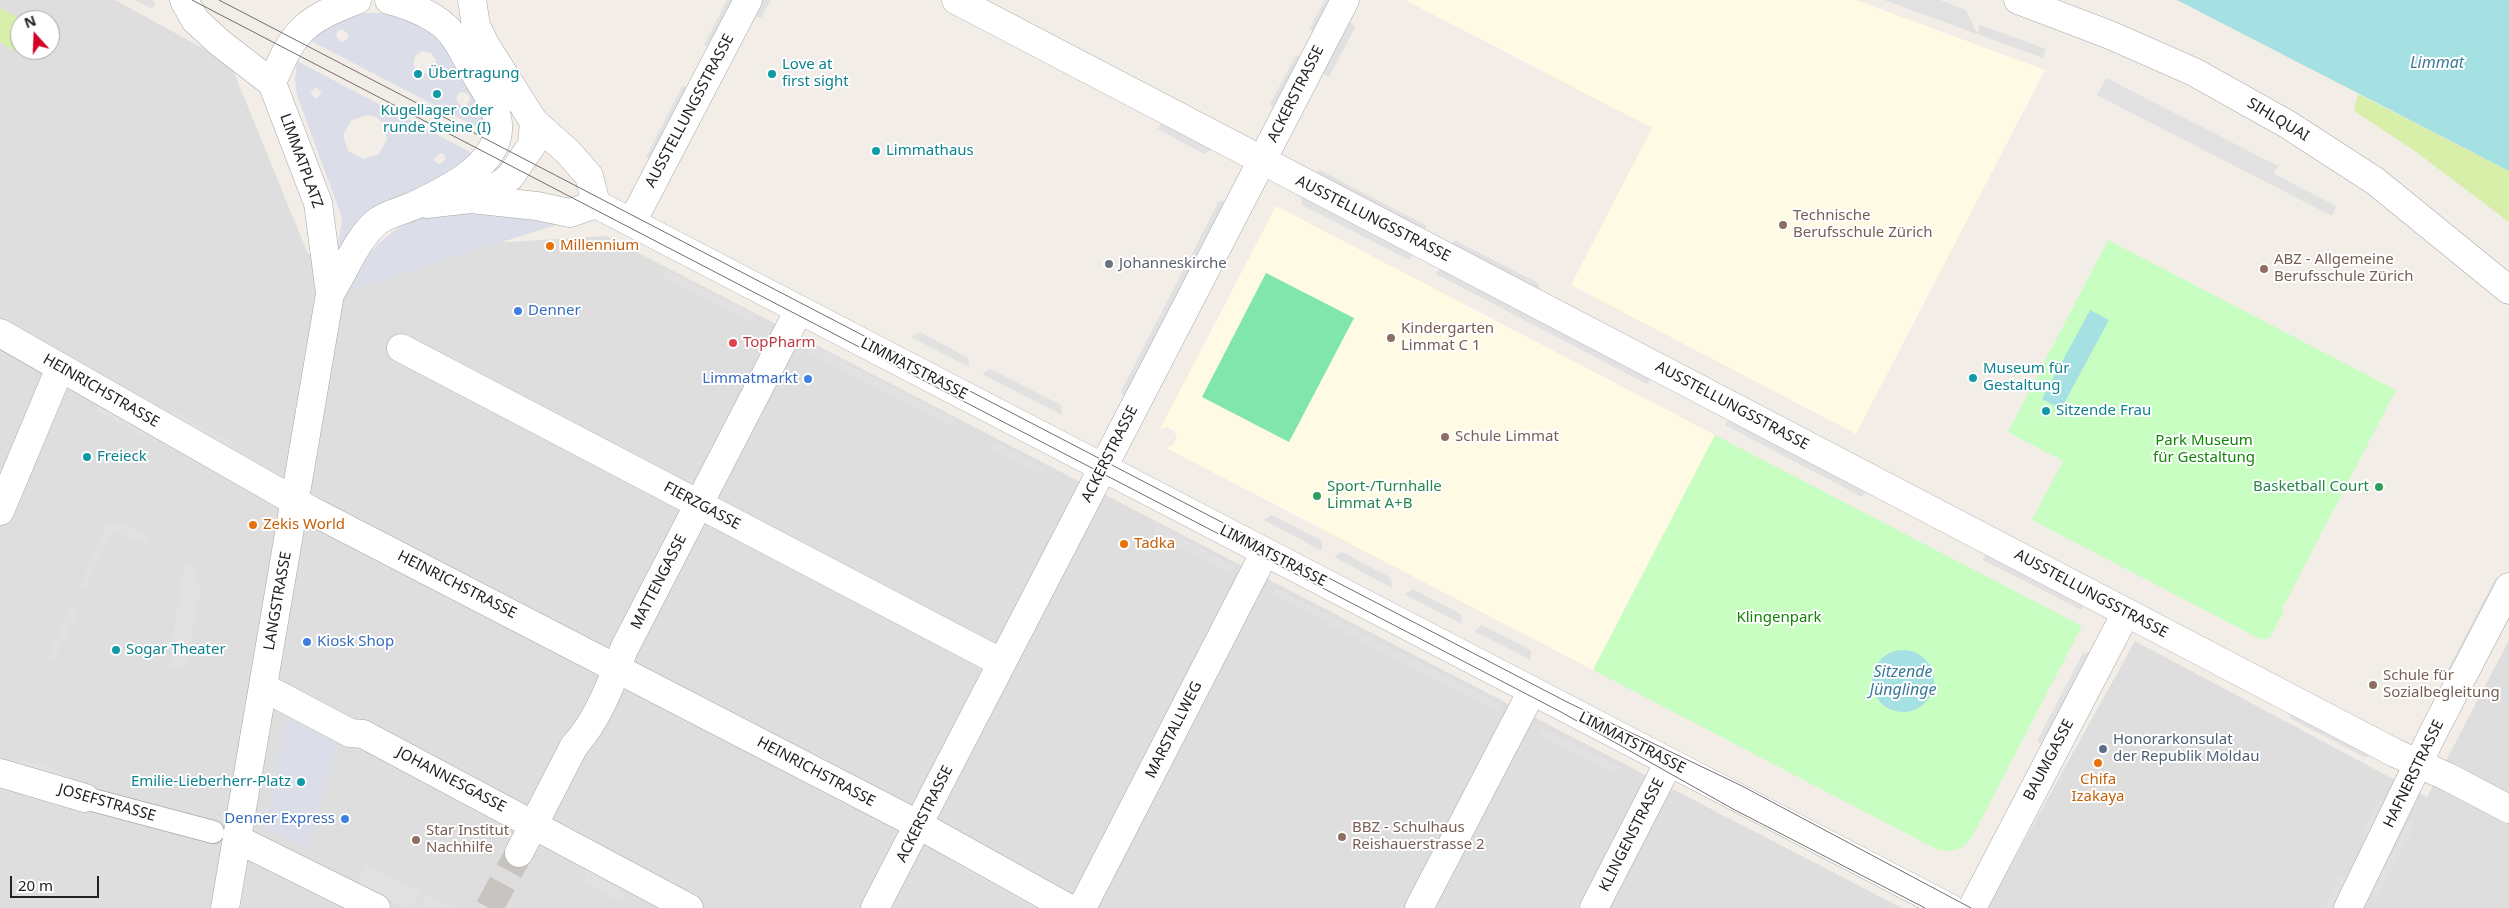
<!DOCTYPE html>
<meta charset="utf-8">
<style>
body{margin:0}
#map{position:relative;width:2509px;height:908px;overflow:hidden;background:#f2ede7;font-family:"Noto Sans",sans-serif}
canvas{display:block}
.north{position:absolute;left:10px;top:10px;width:50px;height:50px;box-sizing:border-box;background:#fff;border:1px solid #a6a6a6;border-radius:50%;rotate:340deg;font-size:14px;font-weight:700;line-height:20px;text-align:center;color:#212121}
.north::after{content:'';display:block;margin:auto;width:18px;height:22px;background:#d30026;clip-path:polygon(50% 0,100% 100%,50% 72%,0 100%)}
.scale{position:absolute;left:10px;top:876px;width:89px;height:22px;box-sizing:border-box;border:2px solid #212121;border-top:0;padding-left:6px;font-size:15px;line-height:18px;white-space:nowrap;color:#212121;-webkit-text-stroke:4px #fff;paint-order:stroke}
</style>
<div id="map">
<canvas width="2509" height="908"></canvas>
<div class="north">N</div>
<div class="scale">20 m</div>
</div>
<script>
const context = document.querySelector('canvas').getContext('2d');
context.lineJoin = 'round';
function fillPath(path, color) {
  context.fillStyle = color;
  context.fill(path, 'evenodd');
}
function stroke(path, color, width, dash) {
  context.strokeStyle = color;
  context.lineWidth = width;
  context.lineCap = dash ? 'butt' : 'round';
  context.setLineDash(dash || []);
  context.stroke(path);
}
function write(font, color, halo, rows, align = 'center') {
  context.font = font + ' "Noto Sans",sans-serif';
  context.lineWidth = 4;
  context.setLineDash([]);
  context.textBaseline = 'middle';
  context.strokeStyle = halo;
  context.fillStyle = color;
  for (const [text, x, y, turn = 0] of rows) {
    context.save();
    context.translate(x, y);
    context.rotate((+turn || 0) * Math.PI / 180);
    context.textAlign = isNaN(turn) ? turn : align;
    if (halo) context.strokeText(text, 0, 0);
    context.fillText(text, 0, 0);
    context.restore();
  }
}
fillPath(new Path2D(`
 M0,0h115l115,63 78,191 298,-18 1296,672h-1902zM20,20h30v30h-30z
 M2509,640v268h-522l148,-267 292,156z`), '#dfdede');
fillPath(new Path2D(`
 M1405,0h451l189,70 -189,364 -285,-149 81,-157z
 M1276,206l439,229 -122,235 -427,-222 7,-3 4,-7 -3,-7 -7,-4 -7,2z`), '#fffae4');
fillPath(new Path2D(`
 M0,8l23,12h-3v30h19l-6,9h-4l-29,-17z
 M2358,94l151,77v51l-97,-73 -58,-38z`), '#d8efaa');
fillPath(new Path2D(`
 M2108,240l288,150 -114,219 2,1 -13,26 -5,3h-6l-228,-119 31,-59 -55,-29z
 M1715,435l367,191 -110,211c-9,13 -21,17 -36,12l-343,-179z`), '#c9fec3');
fillPath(new Path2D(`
 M1266,273l88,45 -65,124 -87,-45z`), '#80e6ad');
fillPath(new Path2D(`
 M134,0h18l4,2 -4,7z
 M727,0h9l-25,48 -7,-3z
 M762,0h9l-10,18 -7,-3z
 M1325,0h9l-17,33 -8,-3z
 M1884,0h56l26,10 11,23 3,-8 66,24 -3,9z
 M1349,22l7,4 -27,51 -8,-4z
 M1296,55l7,4 -28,52 -5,-7z
 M2106,78l172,88 -4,8 62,32 -4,10 -235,-121z
 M683,85l7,4 -38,71 -6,-3z
 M1162,121l51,28 -9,5 -46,-25z
 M1320,170l107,56 -4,7 -112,-58z
 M1301,195l112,58 -4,7 -107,-55z
 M1219,201h10l-103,199 -5,-9z
 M1454,240l86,44 -4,8 -86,-45z
 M1440,267l211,110 -4,7 -211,-110z
 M666,270l88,45 -4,8 -88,-46z
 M920,332l48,26 1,9 -58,-30z
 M811,345l143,74 -4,7 -143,-74z
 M990,369l71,36 1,10 -80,-41z
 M101,404l48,25 -4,8 -48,-26z
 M174,411l62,34 -5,8 -62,-34z
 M1730,417l137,72 -5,8 -137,-72z
 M996,442l51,27 -7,4 -47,-24z
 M1272,515l50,26v10l-58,-31z
 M120,522l30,17 -4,6 -33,-16 -28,60 -5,-3 26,-60z
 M1155,524l80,42 -4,7 -76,-40z
 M1342,552l49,26 1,10 -58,-31z
 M1987,552l98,50 -4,8 -98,-50z
 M184,563l12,2v17l6,1 -17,87 -17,-1z
 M2496,577l8,4 -51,98 -8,-4z
 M1276,588l224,116 -3,7 -225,-116z
 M1413,589l48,25 1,10 -58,-30z
 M71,607l8,4 -26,50 -5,-4z
 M1482,625l49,25v10l-57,-29z
 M2083,653h10l-49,93 -7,-5z
 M2292,711l82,42 -8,5 -77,-40z
 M1542,727l80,40 -11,4 -73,-37z
 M728,733l128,68 -4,7 -128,-68z
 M20,759l45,13 -3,7 -44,-13z
 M2379,801h10l-20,38 -8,-4z
 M2409,821l7,3 -38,73 -7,-4z
 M952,852l100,56h-18l-82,-46z
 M585,863l38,20v21l-39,-22z
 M366,864l54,27 -9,17h-5l-49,-24z
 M2341,875l9,4 -16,29h-11z
 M427,894l29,14h-36z`), '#e1e1e1');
fillPath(new Path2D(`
 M359,13h23l18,3 33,16 36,43 16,48 1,9 -177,-92 11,-12zM341,29l8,5 -2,5 -4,3 -4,-1 -3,-5 1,-4zM422,51l9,2 5,6 -1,9 -8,6 -8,-2 -6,-7 2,-9zM464,92l5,3 1,5 -3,5 -5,1 -4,-3 -2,-5 3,-5z
 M297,61l177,93 -140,120 8,-56 -45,-123 -2,-15zM316,87l6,6 -6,6 -6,-6zM368,115l8,2 7,6 4,16 -8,15 -16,5 -15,-8 -5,-16 9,-15zM440,153l4,1 2,5 -6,5 -4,-1 -2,-4z
 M488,211l71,13 -209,66 6,-15 11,-18 12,-14 20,-16 22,-11z
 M289,705l51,28 -32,114 -42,-17z`), '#dbdee8');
fillPath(new Path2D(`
 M2177,0h332v171z
 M2090,310l19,10 -48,89 -19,-10z
 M1872 681a31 31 0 1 1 62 0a31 31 0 1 1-62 0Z`), '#a5e0e3');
stroke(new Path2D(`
 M489,908l30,-55`), '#c8c4bf', 28, [28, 14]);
const pedestrian = new Path2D(`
 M85,798l128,34`);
const minor = new Path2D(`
 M956,0l1439,753 53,24 61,32
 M534,122l34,30 21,24 7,28
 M471,199l66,7 33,7 26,-9
 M596,204l1354,704
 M632,222l116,-222
 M0,333l312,178 607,314 149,83
 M401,348l601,315
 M0,511l60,-143
 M263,687l87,46 13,1 326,174
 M0,773l85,25
 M237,839l139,69
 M519,853l55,-107c24,-26 38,-64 50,-97l175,-339
 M875,908l470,-908
 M1082,908l183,-356
 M1419,908l113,-217
 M1594,908l75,-146
 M1972,908l154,-295
 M2348,908l86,-177 75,-144`);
const tertiary = new Path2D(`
 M184,0l11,20 25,23 52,40 46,120 12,91 -105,614
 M2018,0l92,35 84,37 93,52 88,57 134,109
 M272,83c22,-53 31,-62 85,-83
 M426,204l45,-5 24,-11 15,-11 22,-32 2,-23 -48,-76 -10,-20 -4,-26
 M330,294c14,-22 28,-58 48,-73 9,-7 24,-10 35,-15 34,-16 94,-44 84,-89 -3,-16 -16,-32 -24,-47 -7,-12 -13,-26 -21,-36 -15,-19 -41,-28 -63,-34`);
stroke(pedestrian, '#a8a8a8', 24);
stroke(minor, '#a8a8a8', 29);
stroke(tertiary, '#a8a8a8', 29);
stroke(pedestrian, '#fff', 22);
stroke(minor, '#fff', 28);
stroke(tertiary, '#fff', 28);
stroke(new Path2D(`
 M192,0l1369,712 172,97 192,99
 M219,0l1348,702 175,84 229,122`), '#6f6f6f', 1);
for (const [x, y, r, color] of [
 [418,74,5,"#0f9aa8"],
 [772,74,5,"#0f9aa8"],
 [437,94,5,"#0f9aa8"],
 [876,151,5,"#0f9aa8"],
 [1783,225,5,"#8d6e63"],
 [550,246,5,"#e8710a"],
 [1109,264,5,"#6b7280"],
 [2264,269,5,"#8d6e63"],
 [518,311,5,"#3f7fe0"],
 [1391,338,5,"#8d6e63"],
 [733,343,5,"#e0444e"],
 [1973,378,5,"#0f9aa8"],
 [808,379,5,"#3f7fe0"],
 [2046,411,5,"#0f9aa8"],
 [1445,437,5,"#8d6e63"],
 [87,457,5,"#0f9aa8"],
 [2379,487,5,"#2e9e5b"],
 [1317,496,5,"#2e9e5b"],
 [253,525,5,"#e8710a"],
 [1124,544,5,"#e8710a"],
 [307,642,5,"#3f7fe0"],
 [116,650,5,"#0f9aa8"],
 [2373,685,5,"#8d6e63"],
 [2103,749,5,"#5c6f8a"],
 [2098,763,5,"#e8710a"],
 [301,782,5,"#0f9aa8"],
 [345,819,5,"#3f7fe0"],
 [1342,837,5,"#8d6e63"],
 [416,840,5,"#8d6e63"]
]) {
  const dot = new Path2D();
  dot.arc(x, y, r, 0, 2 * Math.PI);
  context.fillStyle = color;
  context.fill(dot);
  stroke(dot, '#fff', 2);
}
write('15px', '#0d838f', '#fff', [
 ["Love at",782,65],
 ["first sight",782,82],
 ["Übertragung",428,74],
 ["Kugellager oder",437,111,"center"],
 ["runde Steine (I)",437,128,"center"],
 ["Limmathaus",886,151],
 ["Museum für",1983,369],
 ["Gestaltung",1983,386],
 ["Sitzende Frau",2056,411],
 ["Freieck",97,457],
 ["Sogar Theater",126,650],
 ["Emilie-Lieberherr-Platz",291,782,"right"]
], 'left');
write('15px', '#212121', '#fff', [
 ["ACKERSTRASSE",1296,94,-63],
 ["AUSSTELLUNGSSTRASSE",690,111,-62],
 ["SIHLQUAI",2278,120,31],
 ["LIMMATPLATZ",301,161,70],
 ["AUSSTELLUNGSSTRASSE",1373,219,27],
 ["LIMMATSTRASSE",914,369,27],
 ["HEINRICHSTRASSE",101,391,30],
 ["AUSSTELLUNGSSTRASSE",1732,406,28],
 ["ACKERSTRASSE",1110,454,-63],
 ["FIERZGASSE",702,506,28],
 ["LIMMATSTRASSE",1273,556,27],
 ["MATTENGASSE",659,582,-63],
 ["HEINRICHSTRASSE",457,585,27],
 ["AUSSTELLUNGSSTRASSE",2091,594,28],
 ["LANGSTRASSE",278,601,-80],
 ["MARSTALLWEG",1174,730,-63],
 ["LIMMATSTRASSE",1632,743,27],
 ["BAUMGASSE",2049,760,-62],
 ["HEINRICHSTRASSE",816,772,28],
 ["HAFNERSTRASSE",2414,774,-64],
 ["JOHANNESGASSE",451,780,28],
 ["JOSEFSTRASSE",107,803,16],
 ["ACKERSTRASSE",925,814,-63],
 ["KLINGENSTRASSE",1632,835,-63]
]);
write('15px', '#785e54', '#fff', [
 ["Technische",1793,216],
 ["Berufsschule Zürich",1793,233],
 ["ABZ - Allgemeine",2274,260],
 ["Berufsschule Zürich",2274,277],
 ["Kindergarten",1401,329],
 ["Limmat C 1",1401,346],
 ["Schule Limmat",1455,437],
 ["Schule für",2383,676],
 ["Sozialbegleitung",2383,693],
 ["BBZ - Schulhaus",1352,828],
 ["Reishauerstrasse 2",1352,845],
 ["Star Institut",426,831],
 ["Nachhilfe",426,848]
], 'left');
write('15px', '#c56008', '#fff', [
 ["Millennium",560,246],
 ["Zekis World",263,525],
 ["Tadka",1134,544],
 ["Chifa",2098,780,"center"],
 ["Izakaya",2098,797,"center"]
], 'left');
write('15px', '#5b616d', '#fff', [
 ["Johanneskirche",1119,264]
], 'left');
write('15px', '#366cbe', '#fff', [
 ["Denner",528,311],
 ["Limmatmarkt",798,379,"right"],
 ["Kiosk Shop",317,642],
 ["Denner Express",335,819,"right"]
], 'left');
write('15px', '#be3a42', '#fff', [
 ["TopPharm",743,343]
], 'left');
write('15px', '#108604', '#fff', [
 ["Park Museum",2204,441],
 ["für Gestaltung",2204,458],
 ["Klingenpark",1779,618]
]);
write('15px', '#27864d', '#fff', [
 ["Sport-/Turnhalle",1327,487],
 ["Limmat A+B",1327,504],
 ["Basketball Court",2369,487,"right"]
], 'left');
write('15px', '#4e5e75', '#fff', [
 ["Honorarkonsulat",2113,740],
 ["der Republik Moldau",2113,757]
], 'left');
write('italic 16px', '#3b7a98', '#fff', [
 ["Limmat",2437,63],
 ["Sitzende",1903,672],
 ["Jünglinge",1903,690]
]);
</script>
